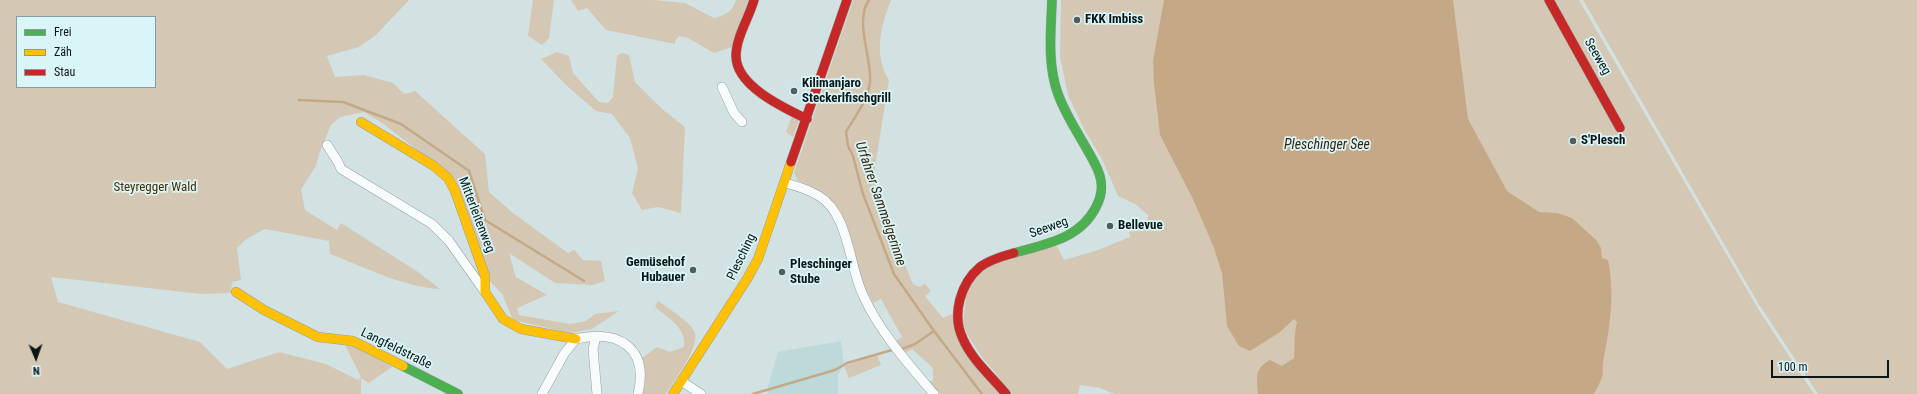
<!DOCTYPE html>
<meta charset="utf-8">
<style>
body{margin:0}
#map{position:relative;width:1917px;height:394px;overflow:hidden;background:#d2e2e3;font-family:"Roboto Condensed",sans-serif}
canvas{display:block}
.legend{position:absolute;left:16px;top:16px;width:140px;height:72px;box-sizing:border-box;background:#d9f5f7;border:1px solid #879c9d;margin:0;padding:5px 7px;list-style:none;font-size:12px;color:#0c1616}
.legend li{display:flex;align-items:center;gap:8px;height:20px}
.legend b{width:20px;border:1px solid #879c9d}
.north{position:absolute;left:16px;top:338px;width:40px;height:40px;-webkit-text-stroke:3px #d9f5f7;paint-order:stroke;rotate:178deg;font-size:11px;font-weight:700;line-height:16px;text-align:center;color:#0c1616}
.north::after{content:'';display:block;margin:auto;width:14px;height:18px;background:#0c1616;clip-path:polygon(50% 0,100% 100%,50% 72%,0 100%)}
.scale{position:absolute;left:1771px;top:360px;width:118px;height:18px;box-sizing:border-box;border:2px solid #0c1616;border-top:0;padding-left:5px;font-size:12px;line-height:14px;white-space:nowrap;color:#0c1616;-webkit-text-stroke:3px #d9f5f7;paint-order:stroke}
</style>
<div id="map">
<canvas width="1917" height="394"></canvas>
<ul class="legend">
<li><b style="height:5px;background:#4caf50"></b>Frei</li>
<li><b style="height:5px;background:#ffc107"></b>Zäh</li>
<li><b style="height:5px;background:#c62828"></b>Stau</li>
</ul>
<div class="north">N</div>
<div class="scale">100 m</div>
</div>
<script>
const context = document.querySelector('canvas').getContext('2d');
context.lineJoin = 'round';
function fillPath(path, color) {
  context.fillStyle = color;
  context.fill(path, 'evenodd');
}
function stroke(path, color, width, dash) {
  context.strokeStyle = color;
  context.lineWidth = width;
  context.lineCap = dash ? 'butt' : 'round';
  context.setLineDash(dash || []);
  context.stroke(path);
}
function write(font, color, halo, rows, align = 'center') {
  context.font = font + ' "Roboto Condensed",sans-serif';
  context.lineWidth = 3.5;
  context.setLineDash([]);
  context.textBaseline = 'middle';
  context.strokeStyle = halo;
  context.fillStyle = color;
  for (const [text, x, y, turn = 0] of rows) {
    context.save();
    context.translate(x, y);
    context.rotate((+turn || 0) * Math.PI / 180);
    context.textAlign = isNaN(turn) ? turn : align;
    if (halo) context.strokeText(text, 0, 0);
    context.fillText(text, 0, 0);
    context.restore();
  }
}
fillPath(new Path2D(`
 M841,341l3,23 -6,11v19h-70v-8l10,-34z`), '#bed9da');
fillPath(new Path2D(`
 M0,0h409l-33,35 -17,12 -32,9 8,21 29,-2 29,8 11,11 11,-3 70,63 4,38 24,21 55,40 6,-3 9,10 18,1 4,20 -12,4 -38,-2 -46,-30 7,24 31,18 -30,13 2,7 51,9 16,-3 9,-7 24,-3 -27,18 -22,4 -57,-13 -11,-26 -14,-15 -38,-104 -68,-52 -18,-11 -24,5 -9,8 -12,29 -3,12 -15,23 4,21 32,20 4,-7 77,49 22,17c-38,-2 -75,-22 -110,-35l-1,-13 -64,-12 -20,11 -8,8 4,32 -9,2 -1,11 -30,1 -150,-17 7,25 142,40 27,27 52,-17 47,12 32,16 3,-3 -16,-32h7l40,22 -23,16 -8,-5v16h-361zM17,17h138v70h-138z
 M533,0h21l-5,38 -7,7 -14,-9z
 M571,0h83l31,3 29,15c10,-2 19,-7 22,-18h15l-16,46 -21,7 -26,-15 -9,-2 -4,5v3l-69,-14 -19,-22 -9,3z
 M853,0h38c-10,26 -18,54 -2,80l-14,87 1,22 15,42 22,53 6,3 6,-3 6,7 -6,5 18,22 8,-4 3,4 50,76h-64l-11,-12 4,-2v-12l-21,-19 -7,4 -9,-12 6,-4 -21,-38 -8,4 -12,-23 -20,-68 -13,-16 -30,-15 -4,-8z
 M1061,0h518l178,307 57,87h-700l-14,-6 -20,-3 -2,9h-66l-30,-37 -16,-24 -3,-12 5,-37 25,-21 64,-17 7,14 34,-10 32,-13 -1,-5 14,-6 6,-10 -14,-12 -17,-8 -15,-35 -21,-36 -14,-30 -8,-38z
 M1583,0h334v394h-99l-60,-91z
 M557,52l12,4 4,17 26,29 9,1 5,-6 4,-42 6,-2 6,2 6,27 27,27 23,18 -4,86 -23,-6 -16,3 -10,-17 6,-24 -8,-31 -18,-24 -16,-3 -29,-25 -26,-27z
 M792,116l7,4 -6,17 -7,-5z
 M658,301c9,6 34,22 37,32 4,16 -21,47 -29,61h-25l4,-18 -3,-18 15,-11 13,5 14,-5c2,-20 -15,-28 -29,-40z
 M877,355l4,10 -32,13 -5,-12z`), '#d4c8b5');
fillPath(new Path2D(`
 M1164,0h289l15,119 39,72 32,21 18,1 15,5 24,22 5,8 1,10 6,2c7,33 2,69 -5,102 -1,5 1,10 -1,15 -2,6 -5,11 -8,17h-336c-1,-17 -4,-25 12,-34l12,6 12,-8c1,-12 0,-25 3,-36l-3,-3 -14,13 -30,19 -11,-5 -12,-20 -5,-53 -8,-25 -21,-49 -33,-64 -6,-52 -1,-22z`), '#c5a885');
stroke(new Path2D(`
 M869,0c-15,22 3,57 1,82 -2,19 -15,34 -24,50l2,14 5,10 10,38 31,80 40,57 48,63
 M299,100l44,2 58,22 68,47 16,49 99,61
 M902,349l13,-5 19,-13
 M753,394l82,-24 12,-7 45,-13`), '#c5a885', 2.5);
const street = new Path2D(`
 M722,87l12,26 8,9
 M327,145l11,17 3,7 91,55 17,17 36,51
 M785,183c12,3 24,7 34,13 30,18 30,70 44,99 16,36 46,70 71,99
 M596,337l-3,12 4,45
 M681,381l20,13
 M542,394l22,-40 12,-15c43,-10 73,9 62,55`);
const fast = new Path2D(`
 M1014,253c32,-9 66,-14 82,-46 8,-15 7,-28 -1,-43 -12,-24 -28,-45 -37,-70 -11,-30 -7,-63 -6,-94
 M403,366l55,28`);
const slow = new Path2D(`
 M361,122l73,44 14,12 7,13 30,85v16l18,27 18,10 55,10
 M236,292l28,18 54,27 35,4 50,25
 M673,394l74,-115 11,-20 33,-97`);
const jam = new Path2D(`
 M754,0c-5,18 -18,37 -18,56 0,30 48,52 71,63
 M1549,0l71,128
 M791,162l56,-162
 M1006,394c-14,-17 -34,-34 -43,-55 -12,-25 -2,-56 17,-72 9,-7 23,-11 34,-14`);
stroke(street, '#94a0a0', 10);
stroke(fast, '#94a0a0', 10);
stroke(slow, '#94a0a0', 10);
stroke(jam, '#94a0a0', 10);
stroke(street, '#f8fbfb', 9);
stroke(fast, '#4caf50', 9);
stroke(slow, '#ffc107', 9);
stroke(jam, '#c62828', 9);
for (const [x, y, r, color] of [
 [1077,20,4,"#515d5e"],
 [794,91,4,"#515d5e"],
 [1573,141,4,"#515d5e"],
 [1110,226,4,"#515d5e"],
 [693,270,4,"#515d5e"],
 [782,272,4,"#515d5e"]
]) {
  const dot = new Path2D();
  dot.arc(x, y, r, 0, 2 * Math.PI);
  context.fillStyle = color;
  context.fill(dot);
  stroke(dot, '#d9f5f7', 1.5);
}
write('bold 13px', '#0c1616', '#d9f5f7', [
 ["FKK Imbiss",1085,20],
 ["Kilimanjaro",802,84],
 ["Steckerlfischgrill",802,99],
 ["S'Plesch",1581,141],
 ["Bellevue",1118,226],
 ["Gemüsehof",685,263,"right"],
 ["Hubauer",685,278,"right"],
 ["Pleschinger",790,265],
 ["Stube",790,280]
], 'left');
write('13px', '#0c1616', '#d9f5f7', [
 ["Seeweg",1597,57,60],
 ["Mitterleitenweg",476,215,69],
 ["Seeweg",1049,228,-20],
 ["Plesching",742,257,-64],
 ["Langfeldstraße",396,349,26]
]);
write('13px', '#4a2b00', '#d9f5f7', [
 ["Steyregger Wald",155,188]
]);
write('italic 14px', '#39250e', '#d9f5f7', [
 ["Pleschinger See",1327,145],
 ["Urfahrer Sammelgerinne",880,204,71]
]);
</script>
